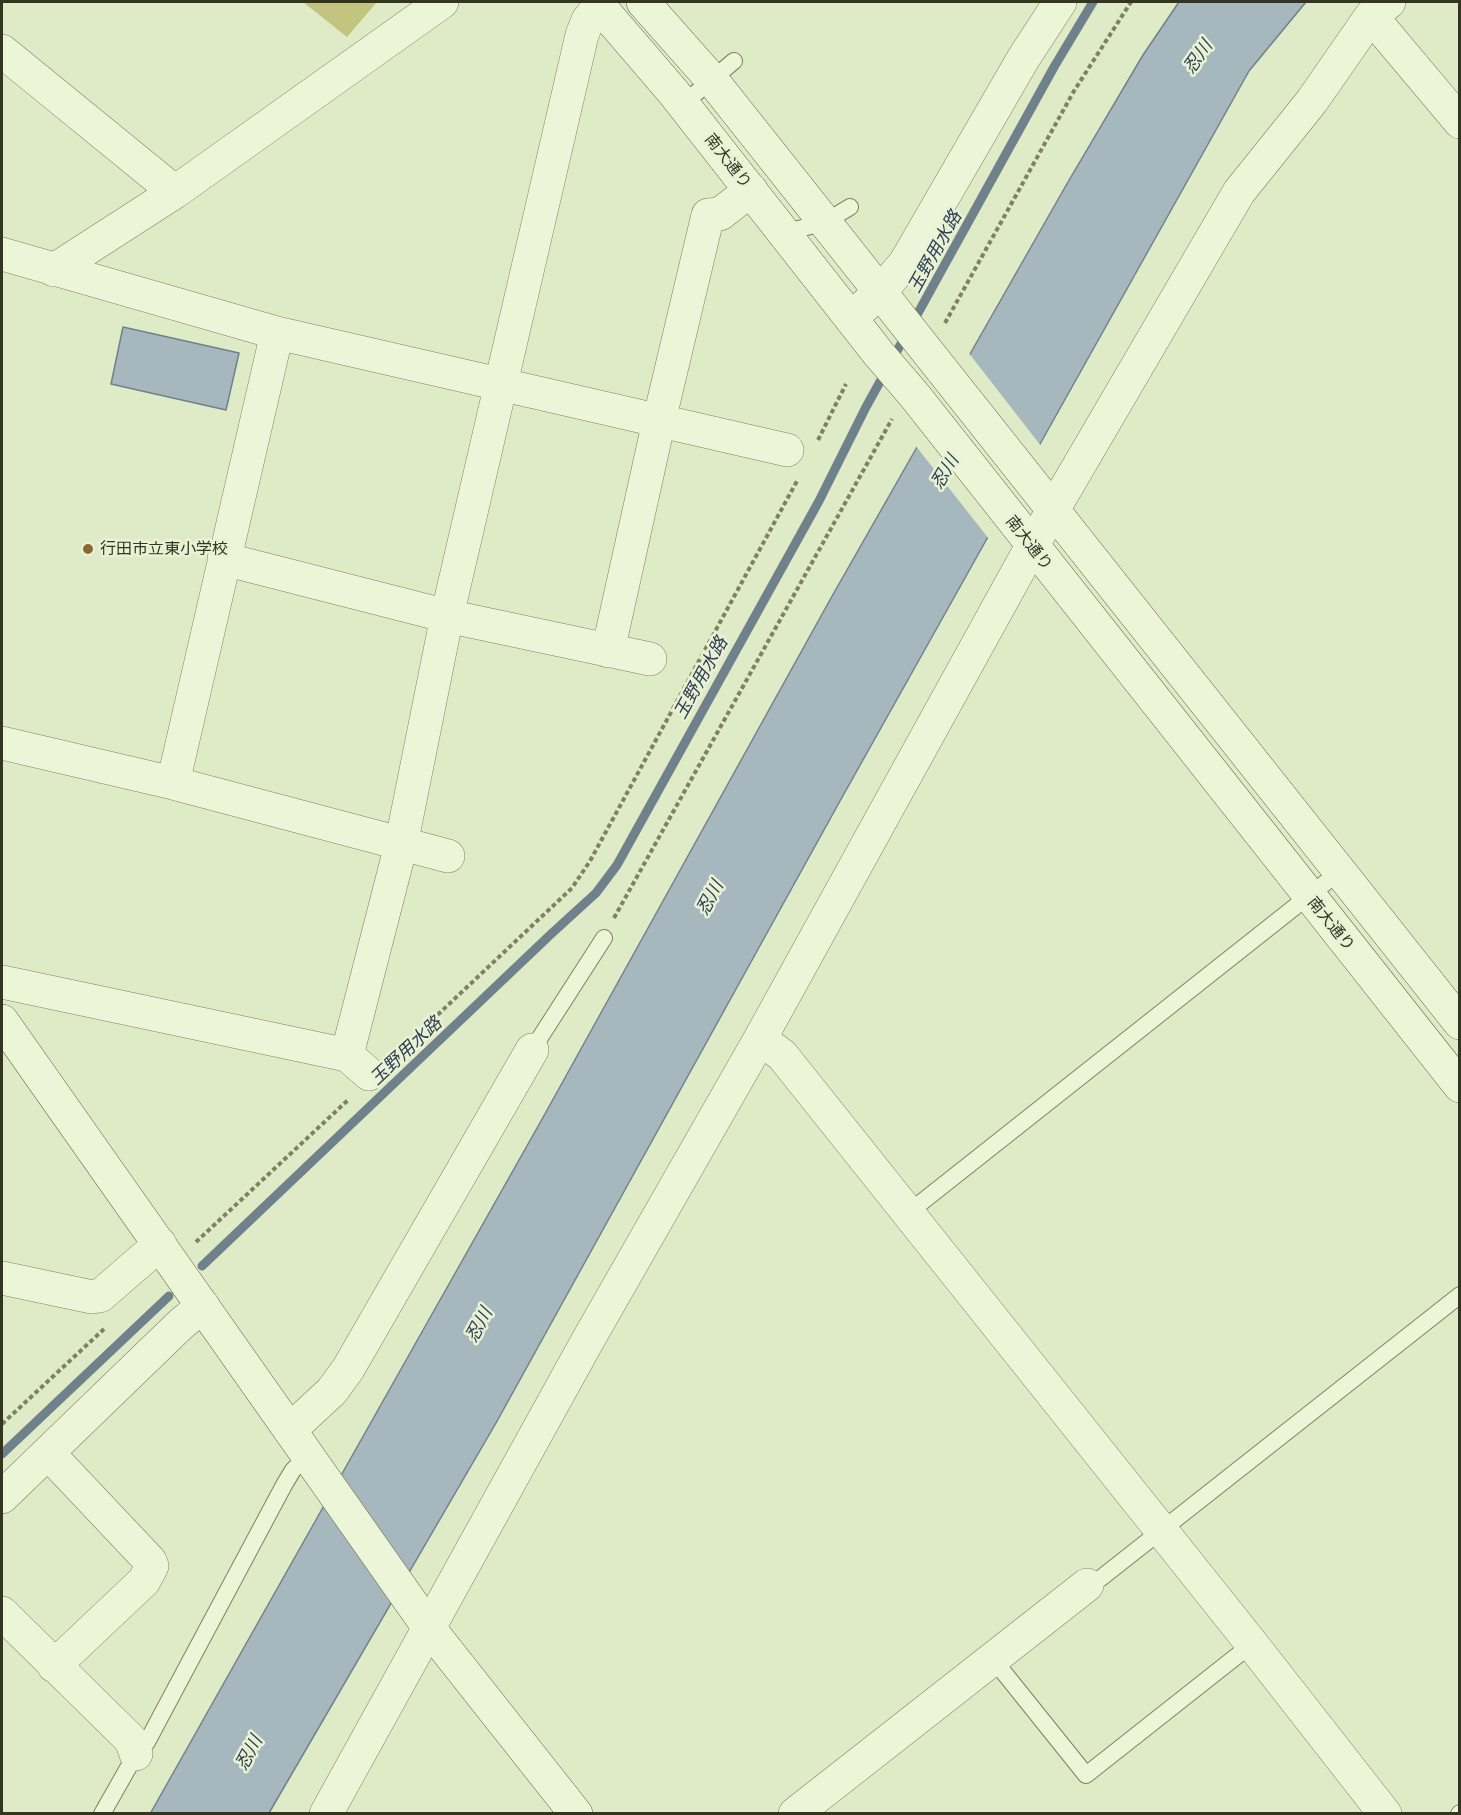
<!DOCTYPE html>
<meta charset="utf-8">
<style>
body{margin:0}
#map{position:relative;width:1461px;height:1815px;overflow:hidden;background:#dfeac6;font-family:"Playfair Display",serif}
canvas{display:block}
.frame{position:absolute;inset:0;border:3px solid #333520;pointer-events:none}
</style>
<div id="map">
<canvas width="1461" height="1815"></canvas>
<div class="frame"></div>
</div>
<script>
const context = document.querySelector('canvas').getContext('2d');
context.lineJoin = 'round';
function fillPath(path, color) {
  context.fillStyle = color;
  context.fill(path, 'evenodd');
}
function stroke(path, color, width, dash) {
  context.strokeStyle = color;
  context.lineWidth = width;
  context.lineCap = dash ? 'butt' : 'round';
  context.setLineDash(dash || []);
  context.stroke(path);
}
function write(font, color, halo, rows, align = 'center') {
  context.font = font + ' "Playfair Display","Noto Sans JP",serif';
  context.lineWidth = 5;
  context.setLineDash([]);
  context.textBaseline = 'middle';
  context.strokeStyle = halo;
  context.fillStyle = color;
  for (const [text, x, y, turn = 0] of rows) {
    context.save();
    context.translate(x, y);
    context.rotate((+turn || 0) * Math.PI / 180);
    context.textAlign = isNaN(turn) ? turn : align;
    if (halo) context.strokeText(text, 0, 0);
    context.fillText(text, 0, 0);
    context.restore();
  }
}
const water = new Path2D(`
 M1179,2h127l-57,69 -409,730 -344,622 -227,390 -119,1 391,-693 290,-523 237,-416 75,-127z
 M123,327l116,26 -13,57 -115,-26z`);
fillPath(water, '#a7b7be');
stroke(water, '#6f818b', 1.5);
fillPath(new Path2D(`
 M968,352l73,94 -52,93 -74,-94z`), '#dfeac6');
stroke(new Path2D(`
 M202,1266l348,-331 46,-42 21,-28 202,-364 47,-94 188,-340 39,-65
 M2,1454l167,-158`), '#6f818b', 9);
fillPath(new Path2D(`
 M303,2h74l-30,35z`), '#c2c480');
const lane = new Path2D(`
 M683,104l51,-43
 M784,233l41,-11 25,-15
 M532,1050l72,-112
 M908,1213l431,-341
 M1087,1585l14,-7 359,-283
 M993,1659l93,116 166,-131
 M102,1814l34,-60 11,-12 137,-257 9,-15 15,-14
 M1459,1814l1,-1`);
const street = new Path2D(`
 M1371,16l89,106
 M2,51l173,141
 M2,254l275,79 510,117
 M54,270l121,-78 267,-190
 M851,318l29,-26 25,-29 118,-204 37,-57
 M224,559l223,57 203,43
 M608,651l51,-230 49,-206 12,-1 31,-24
 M2,743l171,40 275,73
 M173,783l104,-450
 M2,982l345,73 22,19
 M760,1039l22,16 470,589 133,170
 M347,1055l54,-210 46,-229 135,-581 6,-15 12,-15
 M2,1278l90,19 8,-1 60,-52
 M290,1430l42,-39 16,-22 184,-319
 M48,1453l102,108 2,5 -8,15 -90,85
 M2,1497l179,-173 22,-18
 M2,1613l129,127 5,14
 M326,1814l262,-474 172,-301 272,-493 207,-354 73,-91 59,-85 18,-14
 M795,1814l292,-229`);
const secondary = new Path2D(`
 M596,2l78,91 204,260 37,43 545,690
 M643,2l69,78 748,943
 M2,1021l427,607 147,186`);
stroke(lane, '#7e835e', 18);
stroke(street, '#7e835e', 34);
stroke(secondary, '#616541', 34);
stroke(new Path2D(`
 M945,323l129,-232 57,-89
 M818,440l28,-56
 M614,918l278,-499
 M394,1056l178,-168 18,-27 207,-380
 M196,1242l152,-142
 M2,1424l102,-95`), '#7e835e', 4, [4.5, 3]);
stroke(lane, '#ecf5d8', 16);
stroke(street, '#ecf5d8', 33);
stroke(secondary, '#ecf5d8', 33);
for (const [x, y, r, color] of [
 [88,549,6,"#8c6934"]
]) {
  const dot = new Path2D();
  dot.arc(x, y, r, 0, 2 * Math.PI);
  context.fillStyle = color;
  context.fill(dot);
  stroke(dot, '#e9f2d5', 2);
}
write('16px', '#333520', '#e9f2d5', [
 ["南大通り",728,161,52],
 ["南大通り",1029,543,52],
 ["南大通り",1331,924,51]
]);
write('16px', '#333520', '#e9f2d5', [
 ["行田市立東小学校",100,549]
], 'left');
write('italic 18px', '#314053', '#e9f2d5', [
 ["忍川",1198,57,-55],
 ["玉野用水路",935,252,-61],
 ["忍川",945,472,-59],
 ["玉野用水路",701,678,-61],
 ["忍川",710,898,-62],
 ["玉野用水路",406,1051,-43],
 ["忍川",479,1325,-62],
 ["忍川",249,1753,-62]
]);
</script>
